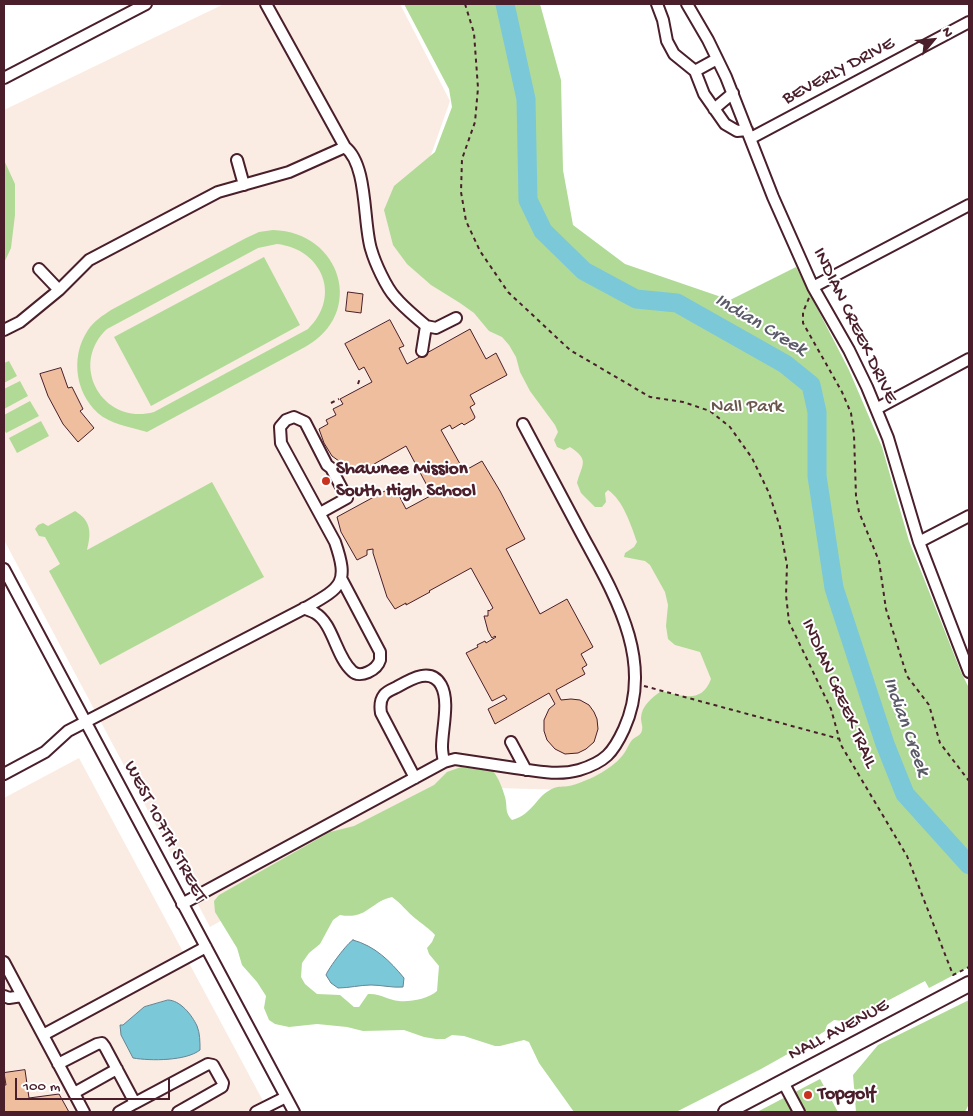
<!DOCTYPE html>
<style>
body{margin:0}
#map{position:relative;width:973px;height:1116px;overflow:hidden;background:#fff;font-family:"Gochi Hand",sans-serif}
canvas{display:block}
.frame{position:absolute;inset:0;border:5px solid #4a1f2b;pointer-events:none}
.north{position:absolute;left:908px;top:15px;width:50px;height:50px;-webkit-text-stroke:4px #fff;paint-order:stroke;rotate:62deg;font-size:14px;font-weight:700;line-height:20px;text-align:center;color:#4a1f2b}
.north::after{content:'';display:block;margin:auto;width:18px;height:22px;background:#4a1f2b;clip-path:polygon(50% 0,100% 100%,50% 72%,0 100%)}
.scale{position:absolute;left:15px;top:1078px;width:155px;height:22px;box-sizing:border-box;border:2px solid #4a1f2b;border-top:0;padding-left:6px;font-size:15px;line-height:18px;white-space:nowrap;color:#4a1f2b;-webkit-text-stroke:4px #fff;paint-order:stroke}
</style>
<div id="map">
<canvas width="973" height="1116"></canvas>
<div class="frame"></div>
<div class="north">N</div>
<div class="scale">100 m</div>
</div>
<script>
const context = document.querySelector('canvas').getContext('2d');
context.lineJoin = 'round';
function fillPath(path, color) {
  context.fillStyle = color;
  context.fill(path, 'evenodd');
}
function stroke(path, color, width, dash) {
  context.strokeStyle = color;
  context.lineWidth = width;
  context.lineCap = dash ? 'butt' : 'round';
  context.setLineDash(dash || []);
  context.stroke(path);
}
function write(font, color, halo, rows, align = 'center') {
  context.font = font + ' "Gochi Hand",sans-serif';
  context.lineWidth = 4;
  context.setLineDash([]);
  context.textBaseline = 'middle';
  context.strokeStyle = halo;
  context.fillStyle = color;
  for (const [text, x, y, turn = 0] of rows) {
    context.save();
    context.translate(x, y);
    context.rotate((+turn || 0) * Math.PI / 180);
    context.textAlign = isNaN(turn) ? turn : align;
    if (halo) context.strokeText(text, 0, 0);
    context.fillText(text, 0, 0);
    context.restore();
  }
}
fillPath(new Path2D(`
 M224,4h176l50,97 -19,54 -3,51 311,457 -105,98 -65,29 -110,-3 -249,140 -206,-387v-430z
 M79,758l190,354h-265v-314z`), '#faece2');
fillPath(new Path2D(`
 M404,4h136l21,76 2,90 10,55 52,39 105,36 66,-33 53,103 33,77 27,94 52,131 8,16v279l-40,21 -4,-7 -72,38 -11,2 -8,-1 -7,5 -2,6 -23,15 -41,23 -85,43h-102l-35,-49 -10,-21 -5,-2 -24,6h-5l-31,-10 -12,-1 -7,4h-9l-12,-2 -20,-7 -41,1 -16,-4 -30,-3 -28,3 -14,-3 -6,-4 -5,-12 2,-12 -9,-14 -15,-17 -5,-17 -22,-36 -1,-11 5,-6 111,-63 24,-6 80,-41 13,-13 14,-5 32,4c6,8 9,16 12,26 3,11 -1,14 7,23 22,-6 24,-25 42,-32 4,-2 10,-1 15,-2 17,-4 42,-16 53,-30 4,-4 6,-11 10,-16 3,-3 7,-4 9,-7 3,-6 0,-9 0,-15 0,-12 12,-21 20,-27 21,5 41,13 50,-12l-11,-27 -25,-7 -7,-6 -2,-13 2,-21 -3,-13 -15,-27 -5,-4 -21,-4 1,-4 9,-6 3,-5c-6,-17 -14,-42 -29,-52l-3,3 1,9 -4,5h-7l-14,-14 -4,-10c5,-19 13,-23 -7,-36l-6,3 -7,-3 -3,-7 4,-8 -3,-7 -25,-34 -10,-19 -4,-15 -7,-12 -7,-8 -13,-6 -15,-18 -14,-10 -29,-18 -24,-21 -14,-19 -9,-35 10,-24 41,-34 17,-45 -3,-18zM392,897c9,6 15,15 24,22 7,6 13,9 19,16l-3,7 -5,6 2,6 10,12 -2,25c-9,8 -26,11 -38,10 -11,-1 -19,-8 -31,-7l-9,13h-5l-14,-12 -23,-1 -12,-10 -4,-7 1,-14 7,-10 11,-9 13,-24 7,-5c27,5 30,-13 52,-18z
 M4,160l11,24v31l-4,33 -7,15z
 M273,230c69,2 93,84 32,117l-158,85c-14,-4 -31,-7 -44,-15 -27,-19 -34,-59 -15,-87 6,-9 14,-14 23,-20l135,-72 13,-6zM277,244c45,5 65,52 31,85l-154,83c-51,14 -86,-47 -47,-83l151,-81z
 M264,257l36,68 -149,81 -37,-69z
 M9,361l8,15 -13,7v-20z
 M20,381l8,15 -24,13v-20z
 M30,401l9,15 -33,17 -2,-4v-14z
 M41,421l8,15 -32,17 -8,-15z
 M212,482l52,95 -164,88 -51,-94 11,-7 -15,-27 -6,-1 -4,-7 3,-4 5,-2 5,3 27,-15c17,10 16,23 12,39z
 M969,1000v104l-4,8h-109l-3,-37 25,-30z
 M820,1079l18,33h-81z`), '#b1da97');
const water = new Path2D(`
 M353,940c22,6 37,21 51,38l-1,9c-11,1 -21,-2 -32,-2 -11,0 -22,3 -33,3l-7,-5 -5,-8c2,-6 22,-33 27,-35z
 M168,1000c12,0 24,15 29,26 3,7 3,16 3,24 -14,11 -49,11 -67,8l-12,-23 -1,-10h3l21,-18z`);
fillPath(water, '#7bc8d9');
stroke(water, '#678493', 1);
stroke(new Path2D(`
 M505,4l21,95 2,101 15,31 41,40 52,28 41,4 108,61 26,21 6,27v64l17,112 51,156 20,50 64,71`), '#7bc8d9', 19);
const building = new Path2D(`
 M348,292l15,2 -2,19 -15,-2z
 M390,320l14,26 -5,2 8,16 63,-35 16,30 10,-6 11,22 -37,20 5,9 -5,3 5,10 -1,2 -10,6 -2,-2 -10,6 -2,-4 -9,5 23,41 18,-10 18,30 25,48 -19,10 34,65 27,-15 26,48 -12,7 6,11 -5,3 3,6 -29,16 5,10 10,-1 9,1 9,5 5,7 3,7 1,10 -4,13 -8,7 -8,4 -13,1 -10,-5 -8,-9 -3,-9v-11l5,-11 6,-5 -6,-11 -54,31 -7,-15 19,-10 -3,-4 -12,6 -26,-48 12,-6 -1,-2 8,-4 1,2 10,-6 -1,-1 -3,2 -4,-7 -4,-15h4v-6l1,1 4,-3 -22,-40 -42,23 1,1 -24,13v-2l-11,6 -8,-12 -14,-44v-4l-6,1v5l-10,5 -16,-28 -4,-15 57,-31 12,23 26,-14 -26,-49 -46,26 -10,-3 -18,-13 -8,-13 -5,-14 9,-5 -2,-4 10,-5 -3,-6 10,-5 -3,-5 32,-17 -8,-15 -5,3 -14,-26z
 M61,368l7,20 4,-1 11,22 -3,2 14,17 -16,14 -15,-18 -15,-28 -8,-22z
 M25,1070l4,28 30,-4 10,18h-65v-27h2l-2,-12z`);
fillPath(building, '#eebe9e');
stroke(building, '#4a1f2b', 1);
const minor = new Path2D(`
 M657,4l6,16 4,21 7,13 21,17 9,23 21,30 12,7 10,-1
 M687,4l21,36 18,37 47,120 40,90 36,63 18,37 21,51 31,104 50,130
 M695,71l22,-12
 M4,78l142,-74
 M714,109l19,-16
 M751,138l218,-116
 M345,147c23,18 18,76 26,102 4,14 15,38 24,48 9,11 21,20 31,29l-4,25
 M237,160l7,25
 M39,269l20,21
 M813,287l156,-82
 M426,326l10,2 20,-10
 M4,330l16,-8 39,-32 30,-30 129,-68 71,-20 56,-25 -79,-143
 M876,409l93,-50
 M919,542l50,-26
 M4,569l290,543
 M304,608c3,2 8,3 11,5 18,10 21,44 37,58 8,8 25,-1 28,-11 0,-3 0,-5 0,-8l-39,-74
 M511,742l15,28
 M4,774l41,-22 23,-21 239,-124c35,-20 42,-24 28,-65l-54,-99 -1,-16 6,-7 8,-3 11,5 22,43 4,3 16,30 -27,15
 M415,778l-34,-65c-1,-6 -1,-13 3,-18 3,-4 9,-6 13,-8 14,-8 34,-20 44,-2 9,16 1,44 1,62 0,5 1,10 2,15
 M182,904l262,-142 11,-3c20,3 40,6 60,9 21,3 43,8 64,2 26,-8 34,-17 45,-41 32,-70 -12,-138 -44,-198 -19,-36 -38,-72 -57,-107
 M4,962l80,150
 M4,996l5,2 13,-2
 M43,1035l163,-88
 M58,1064l39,-20 5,-1 3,4 30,56 -16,9
 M783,1082l16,30
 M74,1093l43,-24
 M135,1103l73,-39 5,1 10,18 -1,4 -44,25
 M256,1112l30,-15`);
const major = new Path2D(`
 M726,1112l243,-128`);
stroke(minor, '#4a1f2b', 14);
stroke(major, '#4a1f2b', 18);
stroke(new Path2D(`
 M465,4l9,29 4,55 -3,34 -13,37 -1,33 5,29 14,30 28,41 62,58 80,47 33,5 27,9 20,16 22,31 17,35 11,34 7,38 -1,30 3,27 42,87 10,36 66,111 46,119 16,-8
 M809,298l-6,14v11l39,69 9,21 3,22 2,61 3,16 20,49 7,48 21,67 22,29 11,38 29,38
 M358,384l2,-6
 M331,403l8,-4
 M644,686l196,53`), '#4a1f2b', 2, [4, 4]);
stroke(minor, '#fff', 10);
stroke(major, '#fff', 14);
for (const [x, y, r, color] of [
 [326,481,5,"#c8321e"],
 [808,1095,5,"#c8321e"]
]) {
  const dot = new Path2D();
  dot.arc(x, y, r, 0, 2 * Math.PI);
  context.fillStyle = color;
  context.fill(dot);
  stroke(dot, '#fff', 2);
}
write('19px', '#4a1f2b', '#fff', [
 ["BEVERLY DRIVE",839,72,-28],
 ["INDIAN CREEK DRIVE",854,326,64],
 ["INDIAN CREEK TRAIL",838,694,66],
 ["WEST 107TH STREET",164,832,62],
 ["NALL AVENUE",839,1031,-28]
]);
write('19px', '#69574b', '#fff', [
 ["Nall Park",747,408]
]);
write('bold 19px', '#4a1f2b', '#fff', [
 ["Shawnee Mission",336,470],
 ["South High School",336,492],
 ["Topgolf",818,1095]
], 'left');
write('italic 20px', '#5b5a68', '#fff', [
 ["Indian Creek",760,326,31],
 ["Indian Creek",905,727,70]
]);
</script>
